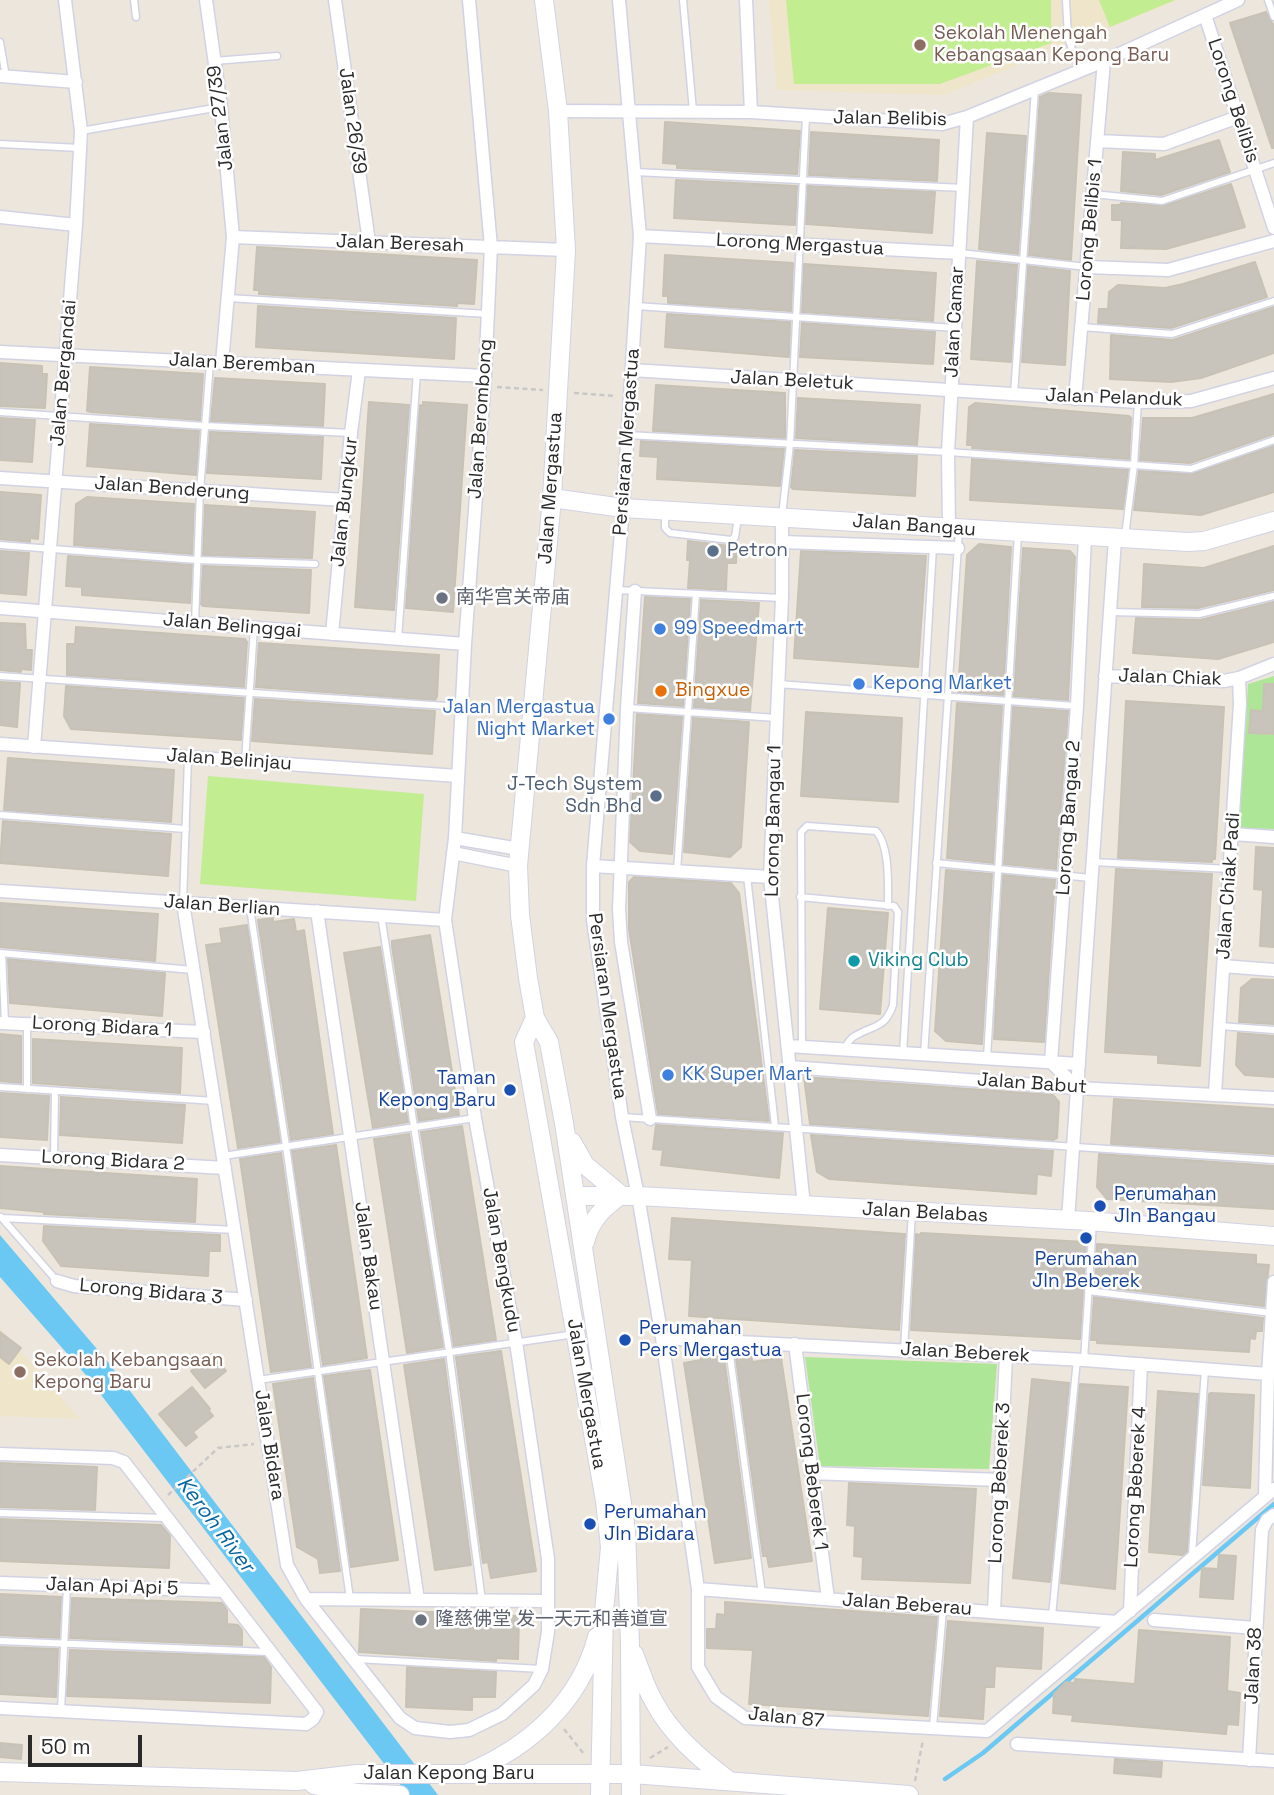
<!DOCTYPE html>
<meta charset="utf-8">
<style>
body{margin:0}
#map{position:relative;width:1274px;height:1795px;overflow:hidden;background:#ede6dc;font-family:"Space Grotesk",sans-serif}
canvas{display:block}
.scale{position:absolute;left:28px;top:1735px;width:114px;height:32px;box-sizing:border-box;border:4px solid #2a2a2a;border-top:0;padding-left:9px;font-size:21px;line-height:24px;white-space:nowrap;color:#2a2a2a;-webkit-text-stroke:5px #fff;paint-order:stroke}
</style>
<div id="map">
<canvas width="1274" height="1795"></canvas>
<div class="scale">50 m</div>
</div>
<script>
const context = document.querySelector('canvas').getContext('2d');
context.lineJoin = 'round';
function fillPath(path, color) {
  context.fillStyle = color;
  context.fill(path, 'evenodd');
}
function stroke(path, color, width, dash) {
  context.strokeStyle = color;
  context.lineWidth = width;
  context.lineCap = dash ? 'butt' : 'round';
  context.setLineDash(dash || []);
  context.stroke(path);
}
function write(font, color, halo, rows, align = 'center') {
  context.font = font + ' "Space Grotesk","Noto Sans SC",sans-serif';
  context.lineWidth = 5;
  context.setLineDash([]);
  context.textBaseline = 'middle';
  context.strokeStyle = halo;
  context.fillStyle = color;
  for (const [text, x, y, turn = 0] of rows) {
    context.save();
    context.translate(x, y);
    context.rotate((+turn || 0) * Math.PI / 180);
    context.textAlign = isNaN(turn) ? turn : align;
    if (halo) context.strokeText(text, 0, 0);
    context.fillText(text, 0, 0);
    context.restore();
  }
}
fillPath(new Path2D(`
 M769,0h409l-234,95 -167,-5z
 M0,1328l80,91 -80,-3z`), '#efe5ca');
fillPath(new Path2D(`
 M1274,676v153l-35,-1 9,-144z
 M805,1357l192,7 -8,105 -169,-3z`), '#ade696');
fillPath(new Path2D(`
 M786,0h265v43l-111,41h-146z
 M1099,0h76l-65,27z
 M208,776l216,18 -8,107 -216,-17z`), '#c2ed91');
fillPath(new Path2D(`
 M0,1235l108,127 330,433h-30l-323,-421 -85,-97z`), '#6ac8f3');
stroke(new Path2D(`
 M945,1779l38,-26 291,-249`), '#6ac8f3', 4.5);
const building = new Path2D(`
 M1266,12l8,14v122h-2l-42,-125z
 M1049,93l32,2 -10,165 -42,-5 11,-158z
 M665,122l135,9 -3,43 -120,-6v-4l-14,-1z
 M811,132l128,8 -2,41 -128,-6z
 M987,133l39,3 -8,118 -39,-5z
 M1219,140l11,32 -69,23 -40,-4 2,-39 32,2v6z
 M676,180l121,6 -2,39 -121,-7z
 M1231,184l14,43 -79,22 -45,-1 1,-28h-10v-15h8l1,-2 42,3z
 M808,186l127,6 -3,41 -126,-9z
 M257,247l220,13 -3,44 -17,-1v3l-198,-12v-4h-5z
 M665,255l128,8 -2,48 -123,-8v-7h-5z
 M977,261l40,4 -6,97 -40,-3z
 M1255,262l12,35 -96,31 -73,-5 1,-14h9l1,-17 9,-7 47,3 18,-4z
 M804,264l132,9 -3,48 -131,-9z
 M1028,266l42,5 -5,94 -43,-3z
 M258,306l198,12 -2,41 -198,-12z
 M1274,307v46l-73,25 -30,4 -61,-3 1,-44 62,5z
 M667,314l123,8 -1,35 -124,-10z
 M802,323l133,9 -2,32 -133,-7z
 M0,363l42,3v8h5l-2,34 -45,-2z
 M90,367l113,7 -3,46 -109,-8 -4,-1z
 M215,378l110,6 -2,42 -112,-5z
 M656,385l129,8v45l-132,-7z
 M1274,394v40l-84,29 -50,-3 3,-42h49z
 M798,398l122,7 -3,40 -121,-7z
 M369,402l40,3 -15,205 -39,-3z
 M423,402l44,3 -14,207 -47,-4 14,-203 3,1z
 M975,403l154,13 2,2 -2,41 -157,-11 1,-3h-6l2,-38z
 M0,418l35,2 -3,42 -32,-2z
 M90,424l109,7 -3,44 -109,-9z
 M210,432l113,5 -2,42 -114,-6z
 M641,441l143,8 -4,37 -123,-7 1,-22 -18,-1z
 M1274,446v46l-73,23 -67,-5 5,-39 53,3z
 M795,450l122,6 -2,40 -122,-7 -2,-2z
 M972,459l156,11 -5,39 -153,-9z
 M0,492l41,3 -3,44 -8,-1v4l-30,-3z
 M87,497l107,7 -2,50 -118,-9 2,-41z
 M205,505l110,7 -3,46 -109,-3z
 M688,541l42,5 7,-3 -1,20h-9l-1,27 -38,-2 2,-28h-3z
 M979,544l32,3 -8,148 -45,-3 9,-137z
 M1274,546v44l-76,18 -56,-1 2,-43 60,4z
 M1023,548l47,3 5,6 -7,143 -54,-4z
 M0,551l29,2 -3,42 -26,-2z
 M801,551l125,5 -8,111 -124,-9z
 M68,556l124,9 -2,38 -108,-8v-8l-16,-1z
 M203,566l108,4 -2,43 -106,-7 -2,-2z
 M645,597l45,2 -7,107 -45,-3z
 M701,600l58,3 -9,108 -56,-4z
 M1274,602v40l-56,17 -85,-6 3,-35 64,2z
 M0,623l25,1 1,26h6l-1,20 -10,-1v3l-21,-2z
 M76,627l169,12 2,3 -3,45 -177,-12v-31h8z
 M259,643l180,12 -2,42 -2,3 -179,-13z
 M0,682l20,1 -3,44 -17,-2z
 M1264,684h10v50l-25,-1 2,-23 12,1z
 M66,686l178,12 -3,42 -170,-11 -7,-13z
 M255,699l180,12 -3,43 -180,-13z
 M1126,701l98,6 -9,152h-3v3l-94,-4z
 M957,703l45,3 -9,157 -46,-5z
 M1013,707l55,4 -12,158 -52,-5z
 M806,712l96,6 -4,84 -97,-6z
 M637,714l45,3 -10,137 -32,-3 -10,-9z
 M693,718l56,4 -8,125 -11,10 -46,-5z
 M8,758l166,12 -3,52 -167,-12z
 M3,821l168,13 -3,42 -168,-13z
 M1256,847l18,1v99l-14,-1 3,-56 -9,-1z
 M1116,869l96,5 -12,192 -42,-3v-8l-53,-3z
 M946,870l46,4 -10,170 -36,-3 -11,-10z
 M1003,875l52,5 -11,162 -50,-3z
 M634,877l97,6 8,10 30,228 -111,-7 -29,-185v-47z
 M0,903l158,11 -3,47 -155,-14z
 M828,908l60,5 -8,101 -60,-5z
 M273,918v4l21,-3 2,13 8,-2 29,204 -42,6 -33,-220z
 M247,925l33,217 -42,6 -32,-203 16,-2 -2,-14z
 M430,935l29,180 -40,6 -27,-175v-5z
 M380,947l28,175 -35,6 -29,-175z
 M8,959l157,14 -3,43 -152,-13z
 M1252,979l22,1v44l-35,-2 2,-34z
 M1238,1033l36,3v41l-29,-2 -9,-10z
 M0,1034l21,2v47l-21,-2z
 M33,1039l149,9 -2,45 -147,-10z
 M804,1077l249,18 6,7 -2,36 -4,2 -243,-16z
 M0,1093l49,3 -2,44 -47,-3z
 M61,1097l124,8 -3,38 -122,-8z
 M1114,1099l160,10v45l-163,-10z
 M656,1125l127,8 -4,45 -118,-13 2,-15 -10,-1z
 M462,1126l34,214 -42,6 -33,-214z
 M409,1134l34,213 -36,6 -33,-214z
 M811,1135l242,16 -2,25 -14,-2 -1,20 -207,-15 -12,-7z
 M336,1145l31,213 -44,7 -31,-214z
 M281,1153l30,214 -40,5 -31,-213z
 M1099,1154l175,12v43l-167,-10 -10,-12z
 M0,1166l197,13 -2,43 -151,-8v-2l-44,-4z
 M672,1218l233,16 -6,96 -210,-14 3,-56 -23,-1z
 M44,1226l176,9v16h-11l-1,25 -147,-10 -18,-25z
 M921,1233l165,9 -6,97 -169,-9 5,-96 5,1z
 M1097,1244l159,11v9l13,1 -5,41 -169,-20z
 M1094,1297l169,21 -1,13h-6l-1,8 -5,-1 -1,14 -152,-9v-3h-6z
 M0,1332l21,16 -12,16 -9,-7z
 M700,1349l23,1 28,208 -36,5 -31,-200 17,-3z
 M501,1351l35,220 -45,7 -3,-16 -5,1 -27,-206z
 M735,1351h16l1,11 29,-4 31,203 -43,6 -2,-11h-4z
 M212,1354l14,17 -21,17 -14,-17z
 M444,1359l27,206 -36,5 -31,-205z
 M370,1370l28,190 -47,7 -27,-191z
 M313,1378l27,193 -20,2 -2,-14 -21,-12 -24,-163z
 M1032,1379l37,4 -19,199 -37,-4z
 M1080,1384l48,3 -13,202 -54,-6z
 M192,1387l18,22 -2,1 5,6 -20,16 4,5 -11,9 -27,-32z
 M1158,1391l40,3 -11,157 -4,4 -34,-3z
 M1211,1393l43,2 -4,93 -47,-3 6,-91z
 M0,1463l97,4 -2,43 -95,-3z
 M849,1483l127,6 -6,94 -108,-4 1,-22 -9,-1 1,-30 -8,-1z
 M0,1519l161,6 9,11 -1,32 -169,-7z
 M1219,1555l17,1 -3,43 -33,-2 2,-29 16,1z
 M0,1594l61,3 -2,41 -59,-3z
 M72,1598l150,5 5,7v14l11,1 4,5v15l-172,-7z
 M725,1602l212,15 -9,99 -179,-12 4,-54 -46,-2v-19h9l1,-15 8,1z
 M361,1609l158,7 -1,43 -22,-1v3l-137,-9z
 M948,1621l95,7 -2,41 -46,-3 -1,21h-9l-2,32 -43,-3z
 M1139,1630l91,7 -3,54 13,2 -2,32 -11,-1 -1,10 -154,-13 1,-6 -20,-2 1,-19 12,-12 9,1v-4l60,5z
 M0,1647l58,2 -2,48 -56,-3z
 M70,1650l194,7 7,10 -1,36 -203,-7z
 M407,1667l89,5 -1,25h-23v13l-66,-3z
 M0,1743l22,2 -1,14 -21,-2z
 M1115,1759l47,3 -1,15 -47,-4z`);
fillPath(building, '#c8c3bb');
stroke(building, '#c8c2b5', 2);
const lane = new Path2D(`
 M134,0l2,17
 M683,0l10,111
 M1066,0l2,38 12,33
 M1268,0l6,17
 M0,42l6,35
 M214,61l63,-5
 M81,131l139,-24
 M0,144l80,4
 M635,172l328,16
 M1093,194l69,7 112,-38
 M960,253l127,14
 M228,298l260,16
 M636,306l319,22
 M1082,327l90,7 102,-33
 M1014,394l21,-305
 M0,412l205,14 146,7
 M627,435l321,17 243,17 83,-29
 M665,514v14l5,5 61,7 4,-3 3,-20
 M782,516l8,-72 16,-328
 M1125,536l9,-71 4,-63
 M0,545l197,15 118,4
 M616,590l166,8
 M1110,612l89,2 75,-18
 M195,623l5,-132 10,-128
 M398,639l19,-267
 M0,676l462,31
 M778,684l298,22
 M627,708l150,10
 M245,761l9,-133
 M0,815l186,14
 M1093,862l137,7
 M936,863l155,15
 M677,871l19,-277
 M747,876l28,250
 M800,897l94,9 4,6 -5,93c-8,24 -20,20 -38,31 -5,2 -8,8 -11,13
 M183,903l5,-145
 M250,908l36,238 64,453
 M381,915l68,436 33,250
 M0,953l193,17
 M2,954l3,69
 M1220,1026l54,4
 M802,1047l-1,-215 6,-6 69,5c14,15 12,54 12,75
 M903,1054l30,-507
 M924,1055l35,-525
 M987,1058l31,-525
 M0,1087l215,14
 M27,1089v-65
 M622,1117l652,43
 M223,1156l252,-38
 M54,1158l1,-67
 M1,1217l56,64
 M2,1218l233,12
 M1088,1291l184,22
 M728,1341l34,253
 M904,1350l8,-138
 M1084,1360l9,-138
 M258,1380l317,-46
 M0,1513l165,5
 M1192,1555l13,-186
 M1052,1616l25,-257
 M0,1641l269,11
 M355,1659l187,10
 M61,1711l6,-125
 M933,1727l10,-118`);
const street = new Path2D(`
 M206,0l15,107 12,130 -11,126
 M335,0l34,242
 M619,0l21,236 -17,272 -30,358v54l29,197 16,79 24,142 36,251v78l18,30 29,21 242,13 287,-242
 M746,0l5,112
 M1205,15l69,213
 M0,76l76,6
 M558,111l193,1 191,12 25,-7 137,-56 134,-61
 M1097,141l67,3 74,-27
 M0,217l76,8
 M640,236l319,17
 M233,237l333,13
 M1087,267l81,3 106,-29
 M0,352l485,24
 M632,370l506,32 53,-1 83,-23
 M1075,399l29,-338
 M0,478l344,22
 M782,518v80l-12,279 34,329
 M949,528l-1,-76 19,-335
 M782,542l176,6
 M635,591l-8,117 -8,201 2,33 29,177
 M0,608l465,36
 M332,634l19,-201 8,-63
 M1105,676l119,5 15,-3 35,-14
 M0,744l458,32
 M34,747l42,-522 5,-94 -16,-131
 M1233,834l41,3
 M455,838l64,11
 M453,853l65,13
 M593,866l177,11
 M0,891l445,29
 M183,903l104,662 19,34 94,119 15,10 35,4 19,-2 33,-16 32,-29 8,-16 6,-37v-73l-32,-217 -41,-224 -30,-198 10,-82 10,-194 20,-268 6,-129 -22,-247
 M317,911l101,689
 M1223,966l51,4
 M0,1023l204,9
 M788,1046l291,18
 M790,1067l287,21 197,10
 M1077,1088l-26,-26 26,-356 8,-169
 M1215,1094l25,-390 -1,-26
 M0,1155l225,13
 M1068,1220l47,-681
 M57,1281l17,5 172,14
 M662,1338l422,22 184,14
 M795,1344l33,255
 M0,1454l113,4 11,4 193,250 -4,7 -7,5 -306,-16
 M811,1473l189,7
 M1265,1496l3,-122 6,-92
 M0,1583l224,8
 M698,1589l419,33
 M306,1599l242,2
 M994,1611l12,-255
 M1130,1611l11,-247
 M1154,1620l101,8
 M1017,1744l257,17
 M1249,1760l13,-230 5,-10 7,-5`);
const secondary = new Path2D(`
 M544,0l14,111 8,139 -14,248 -34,368 2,49 8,63 7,40 14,24 15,81 62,407 4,114 1,151
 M552,498l71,10 565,34 16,-1 70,-20
 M535,1018l-11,24 81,459 5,46 -6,65 -4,183
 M572,1142l13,23 36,30
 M576,1196h62l451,25 185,15
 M585,1242c5,-22 18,-34 36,-47
 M634,1654c6,15 11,32 19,46 17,33 46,58 75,80
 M0,1772l297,9 60,-7h275l277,21
 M470,1772c60,-26 110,-70 127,-135
 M314,1785l42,8 44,2`);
stroke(lane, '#d1d3e4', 9);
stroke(street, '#d1d3e4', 15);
stroke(secondary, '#d1d3e4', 20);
stroke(new Path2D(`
 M497,387l46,3
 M574,393l42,3
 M168,1495l50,-47 36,-4
 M564,1729l20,25
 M650,1758l18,-11
 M915,1781l8,-41`), '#c8c8c8', 2.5, [5, 3.5]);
stroke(lane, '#fff', 6);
stroke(street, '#fff', 12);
stroke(secondary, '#fff', 18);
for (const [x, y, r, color] of [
 [920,45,7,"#8d6e63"],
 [713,551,7,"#5c6f8a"],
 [442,598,7,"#6b7280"],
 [660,629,7,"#3f7fe0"],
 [859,684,7,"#3f7fe0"],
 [661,691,7,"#e8710a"],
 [609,719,7,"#3f7fe0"],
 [656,796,7,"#5c6f8a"],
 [854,961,7,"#0f9aa8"],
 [668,1075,7,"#3f7fe0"],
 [510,1090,7,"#1a4fb4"],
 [1100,1206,7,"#1a4fb4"],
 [1086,1238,7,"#1a4fb4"],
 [625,1340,7,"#1a4fb4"],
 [20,1372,7,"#8d6e63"],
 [590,1524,7,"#1a4fb4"],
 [421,1620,7,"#6b7280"]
]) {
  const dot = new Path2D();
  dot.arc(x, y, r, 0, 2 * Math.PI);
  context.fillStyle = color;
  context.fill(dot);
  stroke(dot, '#fff', 2.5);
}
write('19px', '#785e54', '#fff', [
 ["Sekolah Menengah",934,34],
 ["Kebangsaan Kepong Baru",934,56],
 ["Sekolah Kebangsaan",34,1361],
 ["Kepong Baru",34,1383]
], 'left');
write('19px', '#2a2a2a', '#fff', [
 ["Lorong Belibis",1233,101,72],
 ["Jalan 27/39",221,118,-97],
 ["Jalan Belibis",890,119,1],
 ["Jalan 26/39",352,121,82],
 ["Lorong Belibis 1",1090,230,-85],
 ["Jalan Beresah",400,244,2],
 ["Lorong Mergastua",800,245,3],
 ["Jalan Camar",955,322,-87],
 ["Jalan Beremban",242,364,3],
 ["Jalan Bergandai",64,373,-85],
 ["Jalan Beletuk",792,381,3],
 ["Jalan Pelanduk",1114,398,2],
 ["Jalan Berombong",481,419,-86],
 ["Persiaran Mergastua",627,442,-86],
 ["Jalan Mergastua",551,488,-86],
 ["Jalan Benderung",172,489,4],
 ["Jalan Bungkur",345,502,-84],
 ["Jalan Bangau",914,526,4],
 ["Jalan Belinggai",232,626,5],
 ["Jalan Chiak",1170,678,2],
 ["Jalan Belinjau",229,760,4],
 ["Lorong Bangau 2",1069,818,-86],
 ["Lorong Bangau 1",774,821,-89],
 ["Jalan Chiak Padi",1229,886,-86],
 ["Jalan Berlian",222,906,4],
 ["Persiaran Mergastua",607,1006,82],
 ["Lorong Bidara 1",102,1027,3],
 ["Jalan Babut",1032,1084,4],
 ["Lorong Bidara 2",113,1161,3],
 ["Jalan Belabas",925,1213,3],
 ["Jalan Bakau",368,1256,82],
 ["Jalan Bengkudu",501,1260,80],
 ["Lorong Bidara 3",151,1292,5],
 ["Jalan Beberek",965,1353,3],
 ["Jalan Mergastua",586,1394,80],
 ["Jalan Bidara",269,1445,81],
 ["Lorong Beberek 1",811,1472,83],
 ["Lorong Beberek 3",1000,1483,-87],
 ["Lorong Beberek 4",1136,1487,-87],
 ["Jalan Api Api 5",112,1587,2],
 ["Jalan Beberau",907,1605,4],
 ["Jalan 38",1254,1666,-87],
 ["Jalan 87",786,1718,6],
 ["Jalan Kepong Baru",449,1774]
]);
write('19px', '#4e5e75', '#fff', [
 ["Petron",727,551],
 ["J-Tech System",642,785,"right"],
 ["Sdn Bhd",642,807,"right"]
], 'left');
write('19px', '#5b616d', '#fff', [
 ["南华宫关帝庙",456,598],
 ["隆慈佛堂 发一天元和善道宣",435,1620]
], 'left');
write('19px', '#366cbe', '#fff', [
 ["99 Speedmart",674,629],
 ["Kepong Market",873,684],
 ["Jalan Mergastua",595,708,"right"],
 ["Night Market",595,730,"right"],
 ["KK Super Mart",682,1075]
], 'left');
write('19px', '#c56008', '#fff', [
 ["Bingxue",675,691]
], 'left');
write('19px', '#0d838f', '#fff', [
 ["Viking Club",868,961]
], 'left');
write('19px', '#164399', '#fff', [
 ["Taman",496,1079,"right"],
 ["Kepong Baru",496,1101,"right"],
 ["Perumahan",1114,1195],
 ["Jln Bangau",1114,1217],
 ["Perumahan",1086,1260,"center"],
 ["Jln Beberek",1086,1282,"center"],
 ["Perumahan",639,1329],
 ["Pers Mergastua",639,1351],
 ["Perumahan",604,1513],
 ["Jln Bidara",604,1535]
], 'left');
write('italic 21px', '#0864a0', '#fff', [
 ["Keroh River",215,1525,53]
]);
</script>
